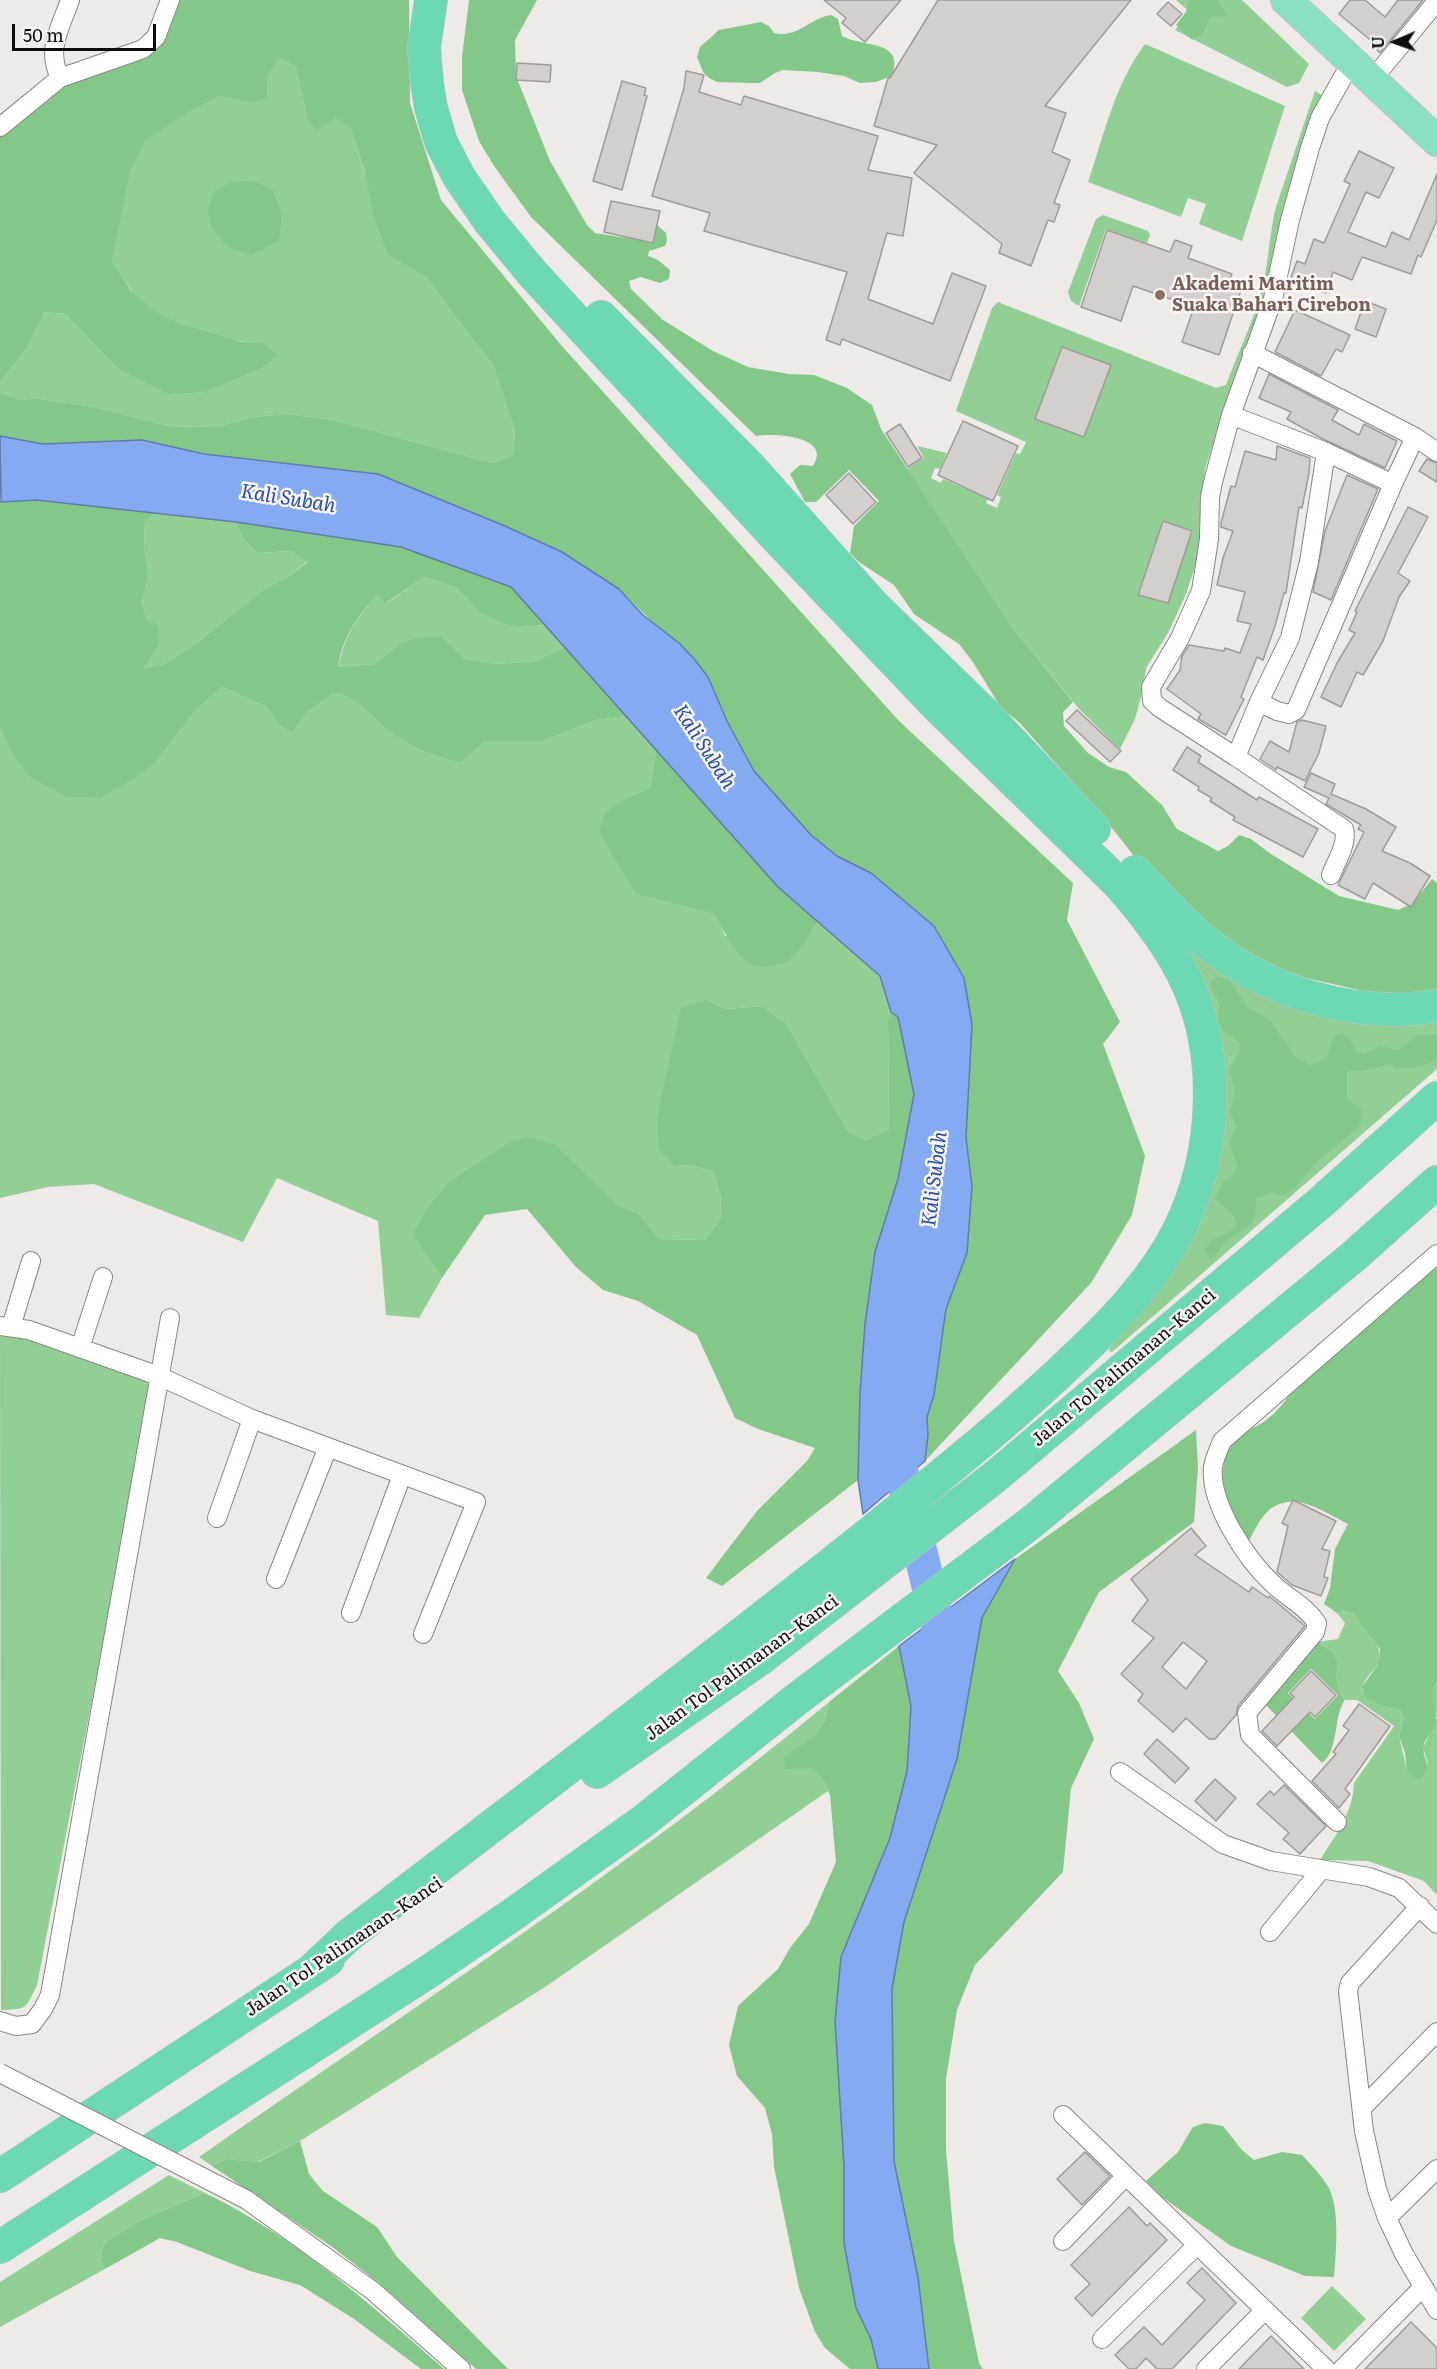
<!DOCTYPE html>
<meta charset="utf-8">
<style>
body{margin:0}
#map{position:relative;width:1437px;height:2369px;overflow:hidden;background:#edeae8;font-family:Literata,serif}
canvas{display:block}
.north{position:absolute;left:1365px;top:12px;width:60px;height:60px;-webkit-text-stroke:4px #fbf7f6;paint-order:stroke;rotate:268deg;font-size:16px;font-weight:700;line-height:24px;text-align:center;color:#0e0d0c}
.north::after{content:'';display:block;margin:auto;width:21px;height:27px;background:#0e0d0c;clip-path:polygon(50% 0,100% 100%,50% 72%,0 100%)}
.scale{position:absolute;left:12px;top:24px;width:144px;height:27px;box-sizing:border-box;border:3px solid #0e0d0c;border-top:0;padding-left:8px;font-size:18px;line-height:21px;white-space:nowrap;color:#0e0d0c;-webkit-text-stroke:4px #fbf7f6;paint-order:stroke}
</style>
<div id="map">
<canvas width="1437" height="2369"></canvas>
<div class="north">U</div>
<div class="scale">50 m</div>
</div>
<script>
const context = document.querySelector('canvas').getContext('2d');
context.lineJoin = 'round';
function fillPath(path, color) {
  context.fillStyle = color;
  context.fill(path, 'evenodd');
}
function stroke(path, color, width, dash) {
  context.strokeStyle = color;
  context.lineWidth = width;
  context.lineCap = dash ? 'butt' : 'round';
  context.setLineDash(dash || []);
  context.stroke(path);
}
function write(font, color, halo, rows, align = 'center') {
  context.font = font + ' Literata,serif';
  context.lineWidth = 5;
  context.setLineDash([]);
  context.textBaseline = 'middle';
  context.strokeStyle = halo;
  context.fillStyle = color;
  for (const [text, x, y, turn = 0] of rows) {
    context.save();
    context.translate(x, y);
    context.rotate((+turn || 0) * Math.PI / 180);
    context.textAlign = isNaN(turn) ? turn : align;
    if (halo) context.strokeText(text, 0, 0);
    context.fillText(text, 0, 0);
    context.restore();
  }
}
fillPath(new Path2D(`
 M1176,0h66l67,64 -10,19 -12,4 -112,-57 15,-18z
 M1145,44l140,62 -43,135 -43,-17 7,-20 -18,-6 -7,19 -93,-35c16,-47 27,-98 57,-138z
 M279,58l16,8 13,55 27,-3 16,9 38,129 38,22 42,57 24,29 22,67 -2,24 -21,8 -158,-43 -48,-6 -32,3 -34,9 -47,1 -79,-20 -60,-9 -12,2 -22,-7v-11l27,-34 18,-36 20,2 54,56 50,25 37,-3 57,-24 14,-13c-16,-16 -17,-10 -37,-14 -29,-6 -67,-15 -91,-33 -16,-13 -26,-30 -37,-47 6,-32 12,-94 32,-119 11,-15 58,-37 75,-46l29,7z
 M1315,91l8,5 -37,105 -22,106 -35,87 -24,75 -5,72 -4,23 -10,30 -18,39 -22,35 -3,21 -8,30 -15,30 -40,-39 -67,-82 -106,-159 17,-11 -7,-12 30,7 -7,16 -5,-1 -4,10 10,5 2,-4 45,20 -2,4 11,5 4,-11 -4,-2 19,-42 4,1 6,-12 -70,-31 36,-103 6,-6 218,86 10,-3c12,-32 27,-63 36,-96 7,-27 7,-55 14,-82z
 M1103,215l45,16 2,4 -3,8 -41,-14 -27,77 -8,-5 -3,-9 28,-73z
 M155,513l81,9 7,17 14,14 34,-2 16,10 -16,14 -25,13 -71,56 -31,20 -21,4 6,-10 -2,-38 -5,-17 7,-30 -5,-25 1,-26z
 M424,577l33,11 22,24 43,15 23,-2 19,22 -28,14 -41,3 -31,-6 -21,-21 -42,6 -27,21 -36,3c7,-31 17,-48 39,-71l10,7z
 M222,687l43,19 15,20 13,7 13,-20 28,-20c23,3 39,26 57,40 21,15 44,24 69,30l26,-22h57l53,-21 30,-4 30,34 -6,38 -22,9 -29,34 36,63 79,20 7,10 4,12 86,-5 7,-9 62,54 11,36 -3,7 1,110 -23,11 -18,-9 -62,-108 -24,-17 -36,3 -19,-9 -32,166 13,-1 25,6 8,26 -1,23 -15,20 -45,-1 -22,-26 -20,-8 -61,-60 -50,-2 -59,39 -23,28 -13,25 30,43 -23,40 -33,-3 -8,-94 -101,-43 -34,64 -149,-58 -46,3 -48,11v-470l12,26 143,9 41,-53z
 M1173,938l29,17 235,62v52l-325,283 -3,-1 1,-4 100,-174z
 M0,1332l38,6 102,36 9,11 1,14 -113,586c-12,24 -8,24 -36,25z
 M1342,1611l13,3c3,4 4,8 7,12 8,13 26,23 14,41 -6,7 -13,14 -14,24l38,19 4,8 -5,18 8,34 21,-6 -5,-16 14,-30 -6,-24 6,-13v214l-13,-14 -56,-20 -48,-1c15,-24 33,-47 34,-77l40,-57 -37,-26h-12c-10,-11 -9,-24 -7,-39l-6,-10 -15,-9 21,-3 7,-16 -8,-10z
 M829,1702l-5,20 -12,16 -1,30 12,12 5,11 -283,196 -245,154 -42,21 -32,-3 -14,7 -13,-9c212,-149 431,-289 630,-455z
 M169,2175l36,18 -64,27 -36,22 -5,16 5,11 -105,58v-45z
 M1332,2286l34,33 -32,32 -33,-33z`), '#91cf95');
fillPath(new Path2D(`
 M177,0h232l1,103 31,97 120,145 338,376 174,162 -6,37 53,102 -17,22 42,112 -13,59 -41,68 -166,178 3,-26 -1,-18 7,-22 12,-86 21,-56 5,-67 -6,-48 6,-114 -8,-46 -30,-52 -63,-53 -34,-17 -26,-21 -57,-64 -27,-50 -19,-44 -89,-88 -57,-37 -57,-26 -127,-52 -174,-20 -62,-14 -99,4 -43,-8v-43l22,7 12,-2 60,9 79,20 47,-1 34,-9 32,-3 48,6 158,43 21,-8 2,-24 -22,-67 -24,-29 -42,-57 -38,-22 -14,-35 -11,-51 -13,-42 -16,-10 -18,12 -9,-9 -13,-55 -16,-8 -11,17 -2,24 -18,4 -29,-7 -34,18 -40,27 -15,30 -18,90 18,28 21,20 29,15 62,18 21,1 15,12 -15,13 -57,24 -37,3 -50,-25 -54,-56 -20,-2 -18,36 -27,34v-250l66,-50 84,-27 10,-12z
 M469,0h68l-22,40 1,36 34,85 37,64 8,8 32,5h10l20,-13 9,8 1,8 -2,5 -16,5 -1,5 10,4 12,10 -1,9 -9,4 -19,-6 -12,4 2,8 32,31 50,31 35,16 41,7 25,1 33,13 25,17 9,24 132,199 60,74 -10,10 1,14 24,27 21,14 17,5 36,33 15,24 41,22 10,-5 11,-11 12,4 20,15 68,42 59,14 15,-7 19,-24 5,4v109l-40,2 -34,-3 -96,-22 -31,-16 -98,-92 -34,-43 -85,-96 -18,-14 -28,-46 -14,-18 -45,-30 -20,-29 -35,-23 -9,-9 4,-27 25,-25 -30,-31 -33,32h-11l-15,-28 10,-9 13,1c20,-30 -40,-33 -57,-30l-225,-219 -37,-51 -15,-25 -17,-51v-33z
 M1189,0h28l11,16 -18,1 -7,16 -11,7 -16,-15 10,-13z
 M831,15l7,4 4,17c22,12 63,3 50,40l-16,6 -16,1 -16,-7 -26,-4 -35,-2 -8,3 -15,10h-8l-35,-1 -8,-4 -6,-6 -6,-15 3,-10 19,-17 42,-8 8,4 5,7c23,6 36,-15 57,-18z
 M233,181l23,1 16,7 10,24 -3,28 -28,14 -22,-7 -18,-21 -3,-17 6,-19z
 M36,500l119,13 -10,9 -1,26 5,25 -7,30 5,17 12,6 -1,19 -14,23 20,-4 31,-20 71,-56 25,-13 16,-13 -16,-11 -34,2 -14,-14 -7,-17 165,25 110,40 34,38 -23,2 -17,-3 -26,-12 -22,-24 -33,-11 -38,26 -9,-7c-20,20 -35,43 -39,71l36,-3 27,-21 18,-6h24l21,21 31,6 41,-3 28,-14 62,69 -30,4 -53,21h-57l-26,22c-25,-6 -48,-15 -69,-30 -18,-14 -34,-37 -57,-40l-28,20 -13,20 -13,-7 -15,-20 -43,-19 -26,23 -41,53 -28,20 -27,15 -33,-1 -36,-19 -19,-24 -12,-26v-227z
 M656,750l122,137 40,35c-9,11 -18,30 -28,38 -4,4 -13,4 -18,6 -33,8 -44,-32 -58,-52l-79,-20 -36,-62 6,-19 23,-16 22,-9z
 M1217,977l12,2 18,28 23,13 25,36 15,9 16,-5c6,-12 1,-21 15,-27l8,5 8,15 8,1 15,-8 18,4 20,-15h19v26l-23,7h-17l-8,-4 -25,7h-17v28l14,11 1,9 -3,8 -41,34 -23,27 -7,5 -8,3 -8,-4 -16,7 -1,18 -4,7 -29,21 -4,7 -7,6 -7,-6c6,-18 24,-14 33,-28l-3,-8 -19,-17 7,-16 13,-10 2,-8 -8,-24 8,-14 -7,-16 5,-17 -5,-26c26,-37 -6,-24 -11,-46 -2,-6 2,-12 0,-19 -3,-8 -8,-13 -9,-22z
 M707,1000l19,9 36,-3 24,17 62,108 18,9 23,-11 -1,-110 3,-7 7,5 16,77 -16,86 -23,72 -15,141 -2,87 -136,106 -16,-8 51,-67 50,-50 8,-13 -57,-19 -23,-11 -38,-83 -59,-34 -35,-11 -27,-23 -49,-58 -42,6 -43,63 -30,-43 13,-25 23,-28 59,-39 22,-6 28,8 61,60 20,8 22,26 45,1 15,-20 1,-23 -8,-26 -25,-6 -13,1 -16,-17 -2,-31 24,-110z
 M1437,1265v416c-10,17 0,23 -1,40 0,11 -11,15 -12,24 -3,16 11,18 -4,34l-8,-2 -5,-7 -2,-17 -6,-17 5,-18 -4,-8c-14,-5 -36,-5 -38,-23l15,-21 3,-9v-8l-19,-24 -6,-11 -12,-3 -6,2 -13,-9 6,-16 5,-39 13,-25c-25,-12 -54,-35 -80,-13 -8,7 -15,22 -20,32 -18,-29 -39,-72 -13,-103 6,-7 19,-12 27,-17 15,-10 24,-23 34,-37z
 M1196,1430l2,38 -4,54 -95,70 -41,79 21,32 15,36 -23,49 -8,84 -88,93 -18,45 -11,69v71l8,91 25,122 4,6h-54l-11,-92 -24,-116 -2,-172 12,-67 53,-163 25,-141 33,-59z
 M1317,1642l15,9 6,10c-2,15 -3,28 7,39 -12,16 -6,51 -23,63l-57,-59zM1311,1669l27,26 -23,24 -27,-26z
 M899,1646l12,60 -4,65 -17,67 -46,328v77l12,65 15,31 7,30h-28l-25,-21 -10,-16 -16,-44 -25,-121 -2,-33 -7,-26 -28,-32 -8,-31 9,-39 40,-37 12,-21 19,-24 27,-62 -6,-67 -7,-15 -12,-12 -26,1 -1,-12 28,-19 12,-16 5,-20z
 M1205,2123l18,3 19,24 12,10 28,-8 20,3c9,10 20,21 27,33 11,23 7,64 5,89l-29,-1 -74,-30 -69,-49 -16,-16 32,-29 15,-25z
 M300,2141l9,33 14,17 54,36 20,30 111,112h-32l-97,-86 -48,-37 -119,-80 14,-7 33,3z
 M205,2193c89,43 165,111 239,176h-23l-67,-50 -54,-34 -50,-14 -73,-29 -17,-4 -55,31 -5,-11 5,-16 36,-22z`), '#84c889');
const water = new Path2D(`
 M0,436l43,8 99,-4 62,14 174,20 127,52 57,26 57,37 24,26 36,28 16,17 13,17 19,44 27,50 57,64 26,21 34,17 63,53 30,52 8,46 -6,114 6,48 -5,67 -21,56 -12,86 -7,22 1,18 -3,26 -62,53 -5,-34 2,-87 5,-69 10,-72 23,-73 16,-85 -16,-77 -7,-5 -11,-36 -102,-89 -267,-300 -110,-40 -165,-25 -200,-22 -35,2z
 M1015,1559l-33,59 -25,141 -53,163 -12,67 2,172 24,116 11,92h-51l-7,-30 -15,-31 -12,-65v-77l-9,-145 6,-64 49,-119 17,-67 4,-65 -12,-60z`);
fillPath(water, '#84aaf2');
stroke(water, '#617bad', 1.5);
stroke(new Path2D(`
 M897,1433l-1,16 51,215`), '#84aaf2', 34);
const building = new Path2D(`
 M824,0h77l-36,42 -23,-19 4,-5z
 M938,0h193l-86,106 21,7 -14,39 18,8 -16,43 6,2 -6,17 -6,-2 -17,46 -32,-13 3,-9 -88,-71 23,-28 -63,-19 14,-48h2z
 M1350,0h15l20,17 13,-17h25l-43,53 -3,-3 2,-3 -40,-33z
 M1168,2l14,12 -11,12 -14,-12z
 M517,63l34,2 -1,17 -34,-2z
 M686,71l18,4 -5,17 42,13 3,-9 134,40 -10,34 44,8 -9,58 -16,-3 -19,66 65,25 19,-51 34,13 -36,95 -108,-42 -2,6 -14,-5 21,-68 -143,-41 6,-18 -58,-17 32,-108z
 M622,81l24,7 -2,7 3,1 -25,94 -29,-9z
 M1359,151l35,17 -15,30 -13,-6 -18,40 38,15 6,-15 17,8 28,-66v46l-16,37 -3,-2 -7,19 -49,-17 -10,23 -19,-8 -7,21 -36,-13 7,-19 8,3 9,-25 10,4 26,-59 -6,-3z
 M611,201l49,10 -7,32 -49,-11z
 M1107,230l63,22 5,-12 17,6 -4,12 44,16 -3,7 13,6 -23,68 -37,-13 12,-35 -61,-21 -12,35 -40,-14z
 M1365,301l21,8 -10,28 -21,-8z
 M1295,310l55,25 -8,17 -6,-3 -15,27 -46,-24z
 M1062,347l49,18 -27,72 -49,-18z
 M1269,374l69,36 -6,10 27,15 5,-11 33,17 -12,27 -64,-30 -34,-19 4,-7 -32,-14z
 M963,421l55,25 -25,55 -55,-26z
 M900,424l22,34 -14,9 -22,-34z
 M1277,446l33,12 -1,15 -7,35 -3,-1 -13,86h-2l-9,33 -12,34 -6,-3 -16,40 3,2 -18,36 -28,-16 3,-5 -34,-25 13,-19 2,-14 7,-11 35,6 1,-3 15,5 11,-29 -14,-3 8,-29 -28,-7 6,-27 10,-27 -12,-4v-4l10,-37 4,1 10,-36 31,9z
 M1427,459l10,4v19l-18,-11z
 M849,473l27,29 -23,22 -27,-29z
 M1347,475l31,14 -47,111 -18,-8 12,-61z
 M1408,507l20,10 -30,56 12,8 -11,16 -16,44 -20,34 -6,-3 -16,35 -20,-10 16,-34 18,-30 -6,-3 8,-18 -2,-1z
 M1163,521l29,10 -24,72 -30,-8z
 M1077,710l44,41 -11,11 -44,-41z
 M1302,720l24,6 -7,27 -14,28 -28,-14 -1,3 -16,-11 10,-18 19,11 8,-30z
 M1187,747l14,9 -3,6 59,38 2,-3 59,32 -15,28 -70,-37 2,-3 -25,-16 2,-3 -14,-8 1,-3 -26,-17z
 M1311,773l24,11 -4,10 35,15 30,18 -14,24 28,12 20,13 -19,31 -38,-24 -8,16 -27,-14 26,-53 -6,-3 3,-4 -35,-21 3,-6 -25,-11z
 M1293,1500l43,21 -14,28 8,2 -6,26 4,1 -7,18 -29,-11 -15,-13 11,-46 -6,-3z
 M1191,1528l15,18 -11,9 54,37 3,-5 16,11 1,-2 36,30 -67,80 -2,9 -21,24h-6l-23,-21 -13,14 -35,-31 5,-7 -22,-20 33,-36 -22,-17 16,-21 -17,-21zM1183,1642l24,19 -21,28 -24,-22z
 M1311,1671l25,24 -21,22 -5,-5 -33,34 -15,-15 32,-34 -4,-4z
 M1359,1704l31,22 -45,63 5,5 -11,14 -27,-27 24,-27 -3,-2 16,-22 -6,-4z
 M1157,1739l32,29 -14,15 -31,-29z
 M1215,1779l21,19 -20,23 -21,-20z
 M1284,1785l42,41 -26,28 -17,-15 6,-6 -32,-29 13,-13 4,4z
 M1085,2152l25,24 -28,29 -25,-26z
 M1129,2207l18,19 3,-3 17,17 -75,76 -17,-18 15,-14 -19,-19z
 M1202,2268l34,35 -64,66h-15l-11,-11 -10,11h-7l-14,-14 29,-28 18,18 43,-45 -18,-17z
 M1411,2322l26,26v21h-72z
 M1271,2336l33,33h-65z`);
fillPath(building, '#d2cfcd');
stroke(building, '#9f9b9a', 1.5);
const minor = new Path2D(`
 M60,78c-14,-29 0,-49 10,-78
 M1372,80l65,-79
 M0,127l60,-49 83,-29 13,-12 14,-37
 M1252,353l163,84 22,15
 M1231,415l95,37 -17,110 -19,76 -31,64 -23,55 -76,-49 -8,-7 -1,-14 29,-49 21,-47 8,-52 1,-42 3,-15 18,-67 42,-116 17,-79 20,-72 10,-30 32,-57
 M1393,484l22,-47
 M1259,702l18,9 12,3 7,-4 97,-226 -67,-32
 M1236,757l108,72c4,15 -8,32 -13,46
 M0,1326l29,4 130,46 93,43 224,83 -53,132
 M11,1327l20,-66
 M80,1348l23,-71
 M217,1518l35,-99
 M276,1579l52,-132
 M351,1613l51,-138
 M1120,1772l103,72 48,17 98,16 30,11 38,36
 M1337,1822l-87,-87 -3,-22 68,-81 2,-9c-12,-18 -30,-25 -45,-40 -25,-23 -63,-80 -59,-116 1,-8 6,-18 9,-26l215,-187
 M1420,1906l-70,77 -2,8 16,140 13,58 10,29 17,36 33,56
 M1270,1932l51,-62
 M0,2021l16,5 16,-2 11,-15 7,-14 120,-677
 M1362,2108l75,-76
 M1063,2115l263,254
 M247,2200l126,91 88,78
 M1387,2218l50,-49
 M1063,2241l63,-65
 M1102,2339l95,-94
 M1206,2369l59,-59
 M1342,2369l80,-81`);
const trunk = new Path2D(`
 M1286,0l151,141`);
const motorway = new Path2D(`
 M601,317l149,150 124,139 111,108 109,115
 M1135,872c24,25 46,51 73,72 64,50 148,75 229,62
 M597,1772l163,-113 236,-183 324,-273 117,-105
 M310,1972l38,-36c176,-135 353,-268 527,-407 69,-56 138,-111 202,-173 39,-37 78,-78 102,-126 38,-77 43,-181 3,-258 -17,-33 -40,-62 -65,-90l-181,-177 -161,-169 -242,-262 -43,-52 -31,-45 -18,-35 -10,-34 -4,-25 -3,-35 7,-48
 M0,2176l328,-216
 M0,2247l428,-275 84,-57 130,-93 155,-123 231,-174 326,-269 83,-74`);
stroke(minor, '#898685', 20);
stroke(trunk, '#c5c5c5', 32);
stroke(motorway, '#c5c5c5', 34);
stroke(minor, '#fff', 18);
stroke(trunk, '#8ae0c3', 30);
stroke(motorway, '#6cd8b4', 33);
const minorBridge = new Path2D(`
 M0,2073l247,127`);
stroke(minorBridge, '#898685', 20, []);
stroke(minorBridge, '#fff', 18);
for (const [x, y, r, color] of [
 [1160,295,6,"#8d6e63"]
]) {
  const dot = new Path2D();
  dot.arc(x, y, r, 0, 2 * Math.PI);
  context.fillStyle = color;
  context.fill(dot);
  stroke(dot, '#fbf7f6', 2);
}
write('bold 18px', '#785e54', '#fbf7f6', [
 ["Akademi Maritim",1172,285],
 ["Suaka Bahari Cirebon",1172,306]
], 'left');
write('18px', '#0e0d0c', '#fbf7f6', [
 ["Jalan Tol Palimanan–Kanci",1124,1368,-40],
 ["Jalan Tol Palimanan–Kanci",742,1668,-36],
 ["Jalan Tol Palimanan–Kanci",344,1947,-34]
]);
write('italic 20px', '#264ea1', '#fbf7f6', [
 ["Kali Subah",288,499,9],
 ["Kali Subah",704,747,57],
 ["Kali Subah",935,1179,-83]
]);
</script>
